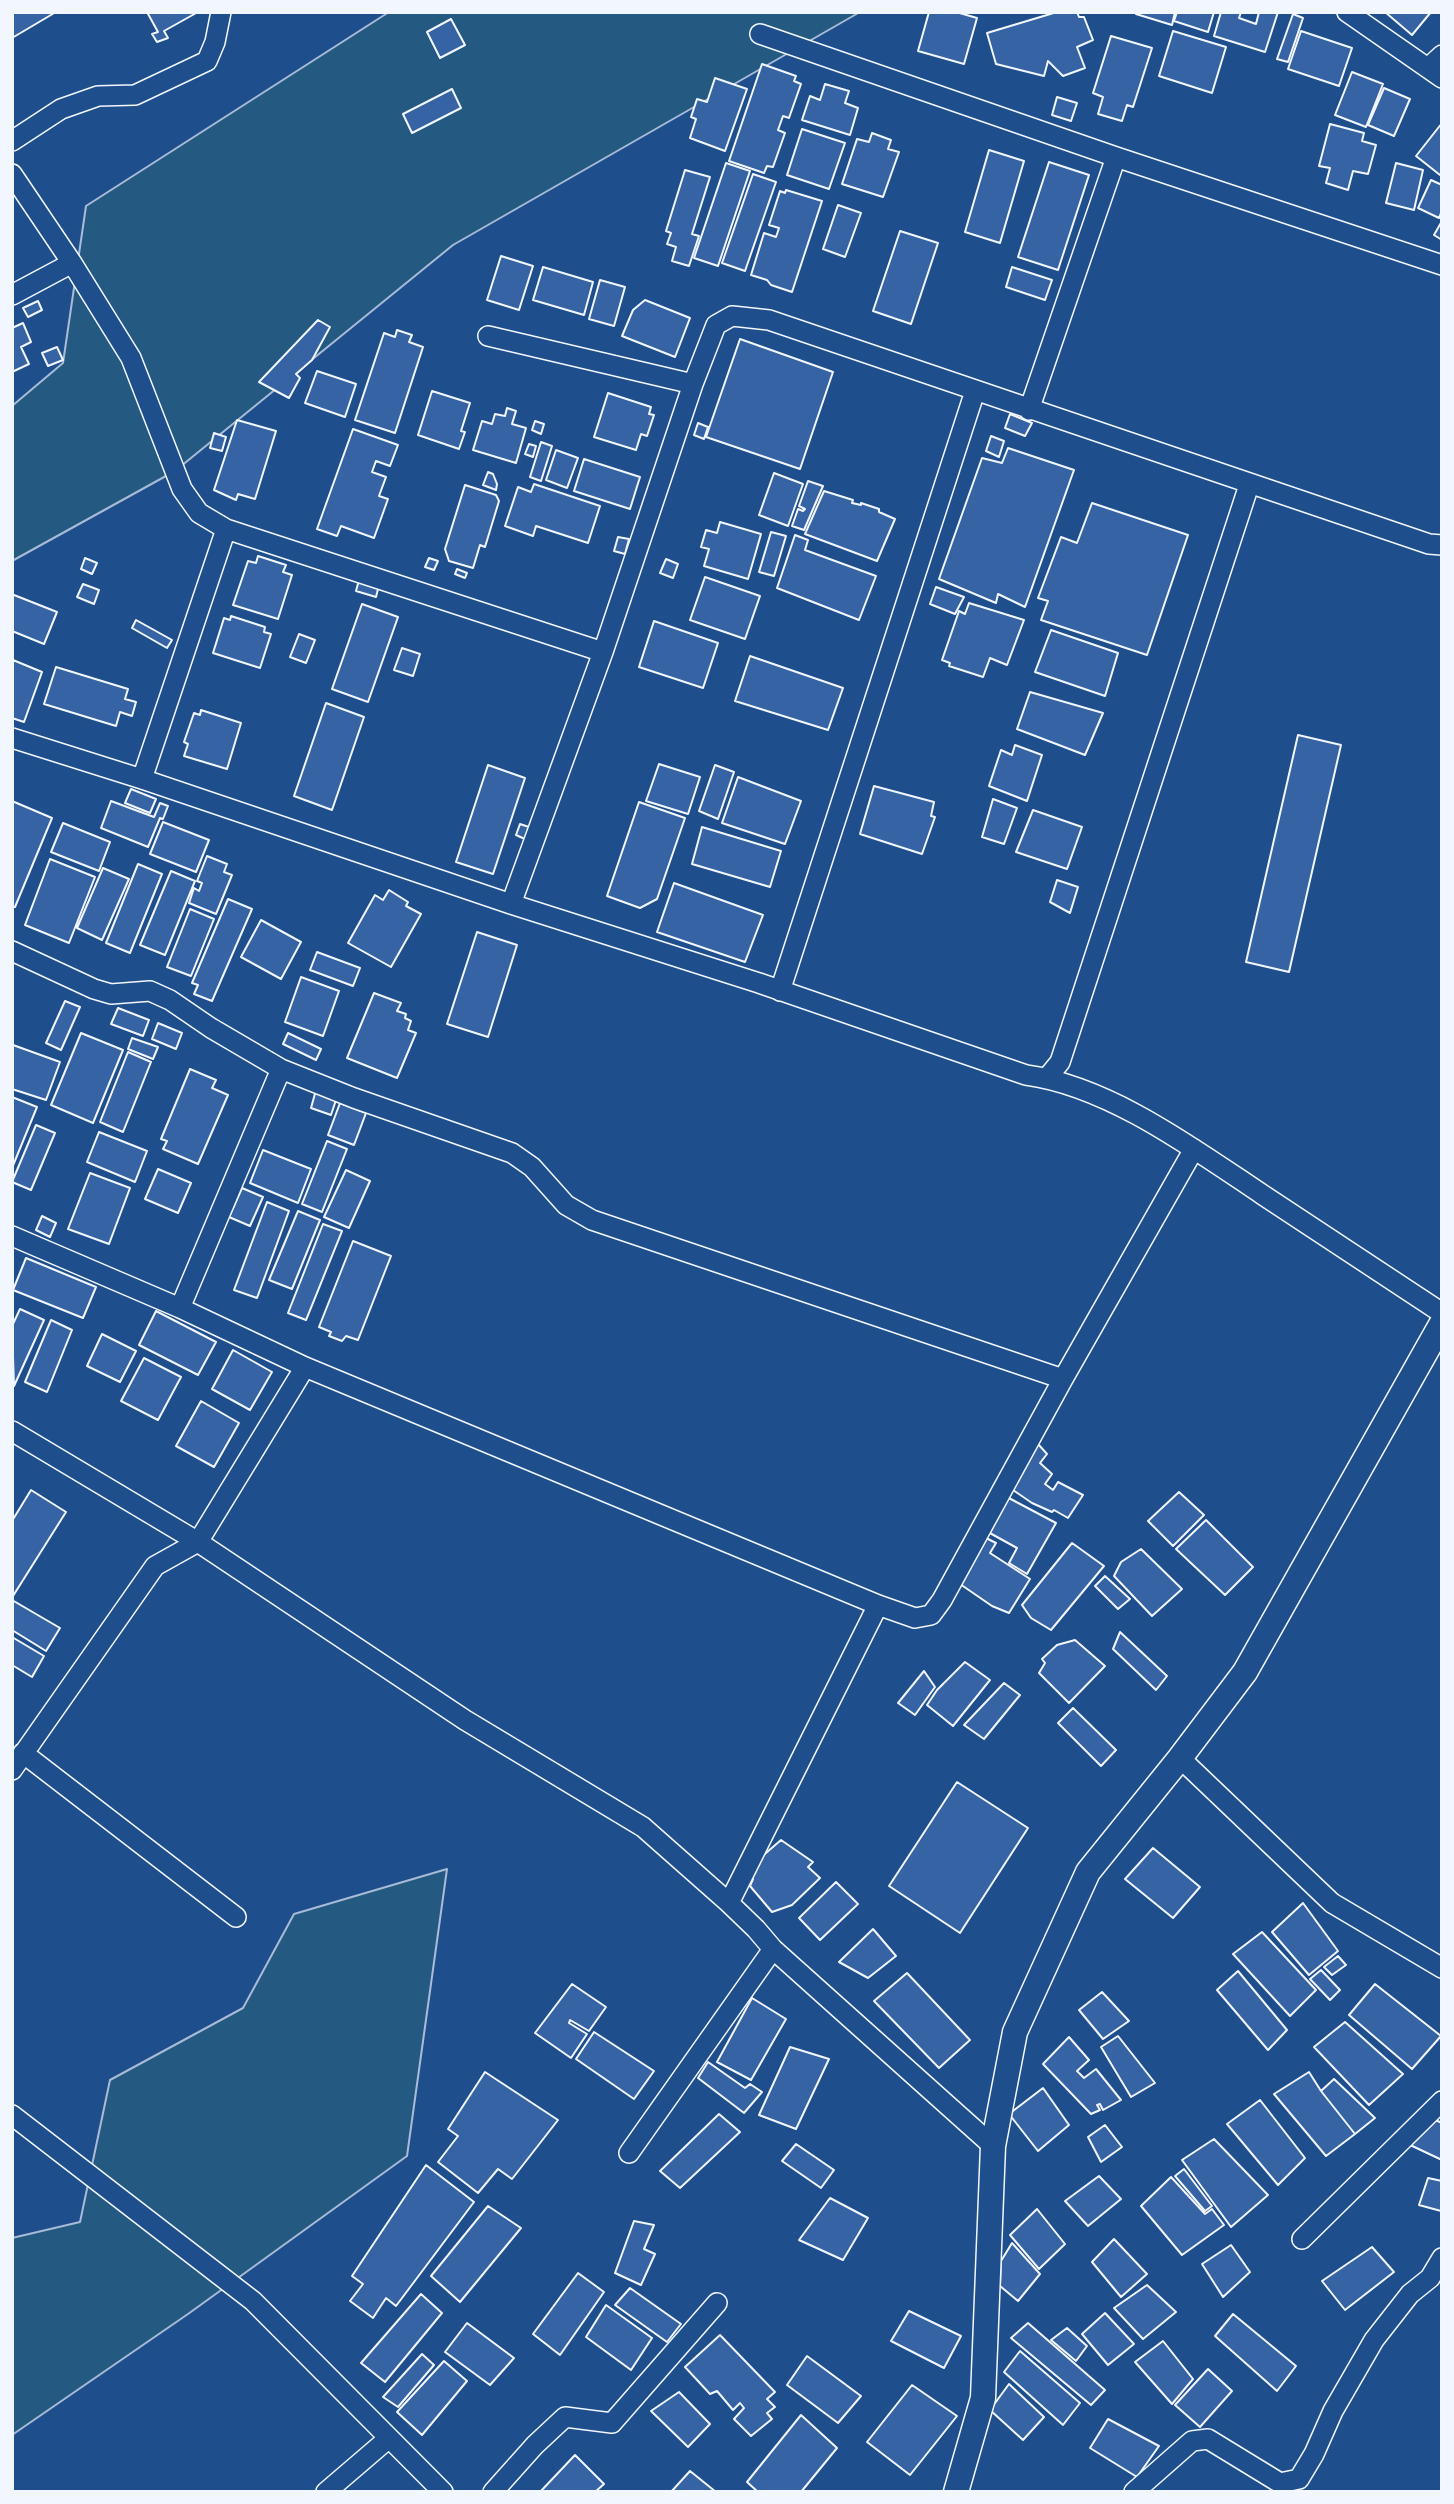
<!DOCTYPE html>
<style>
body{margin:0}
#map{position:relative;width:1454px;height:2504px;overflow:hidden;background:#1f4e8c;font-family:Montserrat,sans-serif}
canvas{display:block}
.frame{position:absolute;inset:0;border:14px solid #f2f6ff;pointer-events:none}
</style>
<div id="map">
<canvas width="1454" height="2504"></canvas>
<div class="frame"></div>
</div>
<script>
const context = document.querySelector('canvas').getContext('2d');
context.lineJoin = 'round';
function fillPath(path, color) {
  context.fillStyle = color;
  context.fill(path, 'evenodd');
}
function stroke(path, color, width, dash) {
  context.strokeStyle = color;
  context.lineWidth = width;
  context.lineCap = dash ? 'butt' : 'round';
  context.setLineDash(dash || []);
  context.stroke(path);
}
const green = new Path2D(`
 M389,12h471l-407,233 -278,226 -163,90v-155l51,-43 23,-157z
 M447,1869l-40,287 -219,158 -176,121v-197l68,-16 30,-142 133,-72 51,-94z`);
fillPath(green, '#245a82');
stroke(green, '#a8bbd7', 2);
const building = new Path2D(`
 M12,12h44l-44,26z
 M147,12h51l-34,19 4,7 -11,4 -5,-8 6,-2z
 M929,12h27l21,6 -13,46 -46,-13z
 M1057,12h20l2,5h5l9,23 -16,7 8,21 -22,8 -15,-15 -4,15 -48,-12 -9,-31z
 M1137,12h38l-3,13 -36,-11z
 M1177,12h37l-6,20 -34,-11z
 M1221,12h20l-2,6 17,6 3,-12h19l-13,40 -51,-16z
 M1385,12h46l-19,23z
 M1293,14l10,4 -15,44 -11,-3z
 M451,19l14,26 -25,13 -13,-26z
 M1173,31l53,16 -14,46 -53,-17z
 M1301,31l51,17 -13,38 -51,-17z
 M1111,36l41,12 -19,59 -6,-2 -5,16 -24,-7 5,-17 -10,-4z
 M762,64l34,12 -2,5 7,3 -12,34 -6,-2 -5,14 7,3 -12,34 -6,-1 -3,7 -35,-12z
 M1352,72l31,12 -17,43 -31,-12z
 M715,78l32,11 -22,62 -35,-13 6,-19 -5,-2 6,-18 10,3z
 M825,84l24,7 -4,12 13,5 -8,27 -48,-15 8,-24 10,4z
 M1384,88l26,11 -16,37 -26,-11z
 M452,89l9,19 -49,25 -9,-19z
 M1057,97l20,6 -6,18 -19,-6z
 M1442,123v49l-2,3 -24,-19z
 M1330,124l34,9 -2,8 14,4 -8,29 -15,-3 -5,19 -22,-7 4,-15 -11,-2z
 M802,129l43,14 -16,46 -42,-14z
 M872,133l19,7 -3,9 11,3 -16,45 -41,-13 15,-45 12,3z
 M989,150l35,11 -24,82 -35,-11z
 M1049,162l40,13 -31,95 -40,-13z
 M726,163l24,8 -32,95 -24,-8z
 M1396,163l27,7 -9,40 -28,-7z
 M685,170l25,7 -18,57 7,2 -10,30 -17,-5 4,-14 -9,-3 4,-11 -5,-2z
 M753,174l23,8 -31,89 -23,-8z
 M1431,180l11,5v26l-3,7 -21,-10z
 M786,190l36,11 -30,91 -21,-7 -4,-5 -16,-5 13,-42 12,4 3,-9 -10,-3 11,-34 5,2z
 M838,205l23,8 -16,44 -22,-8z
 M1442,221v19l-8,-5z
 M900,231l38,12 -27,81 -38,-13z
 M501,256l32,10 -14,44 -32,-10z
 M543,267l50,15 -9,33 -51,-15z
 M1012,267l40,13 -7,20 -39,-13z
 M600,280l25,7 -11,39 -25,-7z
 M645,300l45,18 -15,39 -53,-21 11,-26z
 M38,301l4,9 -14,7 -5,-9z
 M318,320l12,7 -18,33 -16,14 4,4 -11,20 -30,-16z
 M23,323l8,19 -10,5 8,17 -17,8v-44z
 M397,330l15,5 -3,7 14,5 -28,86 -40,-13 29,-87 11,4z
 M740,339l93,33 -33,97 -94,-32z
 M57,347l6,13 -15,6 -6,-13z
 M317,371l39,13 -11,33 -40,-14z
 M432,391l38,12 -9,28 4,1 -6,17 -41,-14z
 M608,393l43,14 -2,7 5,1 -7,21 -6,-2 -5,16 -42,-13z
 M507,408l9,3 -4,13 14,4 -10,35 -43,-13 9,-29 10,3 3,-10 10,2z
 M1010,414l22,9 -7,13 -20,-8z
 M237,420l39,11 -21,68 -17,-5 -2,6 -22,-10z
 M535,421l9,3 -3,10 -9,-4z
 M698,423l10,4 -4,12 -10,-4z
 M353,429l45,16 -8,21 -14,-5 -4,11 14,5 -7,19 9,3 -14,39 -33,-12 -4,10 -20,-7z
 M214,433l12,4 -4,14 -12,-3z
 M991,436l13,5 -5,16 -13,-6z
 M541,442l11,4 -11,35 -11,-4z
 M529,444l7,2 -3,11 -8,-3z
 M1008,448l66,22 -49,137 -27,-13 -2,9 -57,-24 43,-121 20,5z
 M556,450l22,8 -11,30 -21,-8z
 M584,459l56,18 -10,32 -56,-18z
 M488,472l5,2 4,10 -1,6 -13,-5z
 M774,473l29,11 -15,42 -29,-11z
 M808,481l15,5 -19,44 -12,-4 6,-17 5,2 2,-2 -6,-3z
 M534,484l66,22 -12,37 -52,-17 -3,10 -28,-10 13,-39 13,5z
 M465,485l31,10 3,6 -14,46 -5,-2 -7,23 -24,-7 -4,-12z
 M824,491l29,9 -1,3 9,2v-2l18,6v3l16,7 -18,42 -72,-27z
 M1092,503l96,32 -41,120 -106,-35 7,-19 -10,-3 23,-61 16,6z
 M720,522l41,12 -13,45 -44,-13 5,-17 -8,-2 5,-17 11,3z
 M771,532l15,4 -12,40 -15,-4z
 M795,535l13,5 -3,10 71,26 -17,44 -82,-32z
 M618,537l11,2 -4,15 -11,-3z
 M258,556l28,9 -3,7 9,3 -14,44 -45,-14 15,-44 8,2z
 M85,558l12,5 -5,11 -11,-5z
 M429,558l9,3 -4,9 -9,-3z
 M666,559l12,5 -5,14 -13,-5z
 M457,569l10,4 -2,5 -10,-4z
 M705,577l55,19 -15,43 -55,-19z
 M359,580l20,5 -3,12 -20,-6z
 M83,584l16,6 -5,14 -17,-7z
 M936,587l28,10 -9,17 -25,-10z
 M14,595l43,17 -13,32 -32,-13v-35z
 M969,603l55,17 -17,45 -17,-7 -7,19 -34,-11 1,-3 -8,-3 17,-49 6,3z
 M362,604l36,13 -30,85 -36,-13z
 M231,616l34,11 -1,5 7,2 -11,34 -47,-15 11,-35 6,2z
 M136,620l36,20 -5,8 -35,-20z
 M654,621l64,22 -15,45 -64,-21z
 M1051,630l67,23 -13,43 -70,-24z
 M299,634l16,6 -9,23 -16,-6z
 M402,648l18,6 -7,22 -19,-6z
 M750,656l93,32 -15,42 -93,-29z
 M13,660l29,12 -18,50 -12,-4z
 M56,667l72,22 -3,10 11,3 -4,14 -12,-4 -4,14 -72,-22z
 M1030,692l73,21 -18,42 -68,-26z
 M326,703l38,14 -32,93 -38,-14z
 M201,710l40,13 -14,46 -43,-13 4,-12 -4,-2 10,-29 6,2z
 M1298,735l43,10 -52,227 -43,-10z
 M1015,745l27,10 -15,46 -38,-15 12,-36 11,5z
 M659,764l41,13 -12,37 -42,-13z
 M488,765l37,13 -32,96 -37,-12z
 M715,765l19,7 -16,47 -19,-8z
 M738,777l63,24 -16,43 -63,-21z
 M874,786l60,16 -3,14 4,1 -13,37 -62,-20z
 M131,789l25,10 -6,14 -25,-10z
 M993,799l24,9 -13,36 -22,-7z
 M12,801l40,17 -37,89h-3z
 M111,801l43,16 6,-14 8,3 -5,13 -3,-1 -12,29 -47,-19z
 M639,802l46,16 -28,81 -17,9 -33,-12z
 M1033,810l49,17 -15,42 -51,-17z
 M163,822l46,18 -13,32 -46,-18z
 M63,823l47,19 -11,29 -48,-19z
 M520,824l12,4 -5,12 -11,-5z
 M702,827l79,24 -11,36 -78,-23z
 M207,856l20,8 -3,8 8,3 -16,39 -27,-11 5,-15 5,3 3,-8 -5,-2z
 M50,859l45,18 -26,66 -44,-18z
 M138,864l24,10 -32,79 -24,-10z
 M103,868l26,11 -27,61 -25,-12z
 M171,871l24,10 -30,74 -25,-10z
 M1057,880l21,7 -8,26 -20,-11z
 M674,883l89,32 -18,47 -88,-30z
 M389,890l19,12 -2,4 15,8 -30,53 -43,-24 27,-48 8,5z
 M228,899l24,10 -40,92 -18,-7 4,-9 -6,-2z
 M190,909l24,10 -23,57 -24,-9z
 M261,920l40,22 -20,37 -40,-22z
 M477,932l40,13 -29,92 -41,-13z
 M317,952l43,16 -7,18 -43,-16z
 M301,977l38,14 -16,45 -38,-14z
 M374,993l27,10 -4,8 9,3 -1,4 6,3 -3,9 8,3 -19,45 -50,-20z
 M65,1001l15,6 -19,43 -15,-7z
 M118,1008l31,12 -6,16 -32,-12z
 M158,1023l24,10 -6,16 -24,-10z
 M81,1033l42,17 -30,73 -42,-18z
 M288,1033l33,16 -5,11 -33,-16z
 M132,1038l26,9 -5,12 -25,-10z
 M13,1045l47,17 -14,38 -34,-11z
 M128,1052l23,10 -28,70 -23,-10z
 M190,1069l26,11 -4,8 16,7 -30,69 -35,-15 4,-8 -6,-2z
 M316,1090l21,7 -6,18 -20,-7z
 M12,1097l25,10 -25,61z
 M340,1103l26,10 -12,32 -26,-10z
 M36,1125l19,8 -24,57 -19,-8z
 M99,1132l48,19 -12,31 -48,-20z
 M327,1141l20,8 -25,63 -20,-8z
 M263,1150l48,19 -13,34 -48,-20z
 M158,1169l33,14 -13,30 -33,-14z
 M346,1170l24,11 -21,47 -25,-11z
 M90,1173l40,15 -21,56 -41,-15z
 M242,1188l21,9 -13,29 -21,-9z
 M267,1202l22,9 -32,87 -23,-8z
 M298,1211l22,9 -28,69 -23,-9z
 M42,1216l14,7 -6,14 -14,-7z
 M323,1224l19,7 -36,89 -18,-7z
 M353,1241l38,15 -33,84 -12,-4 -4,5 -13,-5 2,-4 -12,-5z
 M26,1258l70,29 -13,31 -70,-28z
 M20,1309l24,11 -30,66 -2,-60z
 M156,1311l60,31 -18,33 -59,-30z
 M51,1320l21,10 -25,62 -22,-10z
 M102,1334l34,17 -16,31 -33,-16z
 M233,1350l39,22 -22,38 -38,-21z
 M144,1358l37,19 -23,43 -37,-19z
 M201,1401l38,22 -25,44 -38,-21z
 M1038,1444l9,10 -7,9 12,11 -7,10 8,6 5,-8 25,13 -15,23 -14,-8 -2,2 -20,-9 -19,-13 5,-9 -3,-2z
 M31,1490l35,22 -53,84 -1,-75z
 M1179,1492l25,23 -31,31 -25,-25z
 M1005,1496l51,27 -29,51 -18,-11 8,-15 -29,-16z
 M1206,1520l47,47 -28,28 -49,-46z
 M986,1538l10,5 -6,10 40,26 -21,34 -17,-7 -32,-22z
 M1072,1543l32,23 -53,64 -20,-12 -9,-13z
 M1141,1549l41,40 -30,27 -38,-40 7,-14z
 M1105,1576l25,23 -12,10 -23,-23z
 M12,1600l48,28 -14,23 -34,-21z
 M1120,1632l47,44 -11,14 -43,-41z
 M12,1637l32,19 -12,21 -20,-12z
 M1075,1640l30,26 -36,37 -30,-30 6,-10 -3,-4 15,-14z
 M965,1662l25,18 -37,46 -26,-21 10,-15z
 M924,1671l11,16 -20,28 -17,-12z
 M1004,1683l16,12 -36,44 -20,-14z
 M1073,1708l43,42 -15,16 -43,-43z
 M957,1782l71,46 -68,105 -71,-47z
 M781,1840l32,22 -5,5 12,11 -28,27 -20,7 -22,-26 3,-7 -9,-7z
 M1153,1848l47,39 -27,31 -48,-39z
 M836,1882l22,22 -38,36 -21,-22z
 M1303,1903l35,48 -29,24 -37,-43z
 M873,1929l23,27 -28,22 -29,-16z
 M1262,1932l54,58 -26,26 -57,-62z
 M1338,1956l8,9 -14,10 -8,-8z
 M1321,1970l19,20 -10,10 -20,-21z
 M1238,1971l49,59 -19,20 -51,-60z
 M907,1973l63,67 -31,28 -65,-67z
 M572,1984l34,23 -17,24 -19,-11 -1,3 18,11 -16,24 -36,-25z
 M1375,1984l66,52 -29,33 -63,-54z
 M1102,1992l27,29 -26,18 -24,-29z
 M752,1998l34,21 -35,61 -34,-18z
 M1345,2022l58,52 -34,31 -55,-58z
 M594,2032l60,39 -20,28 -58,-40z
 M1118,2036l37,47 -24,14 -30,-50z
 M1069,2037l20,23 -12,11 7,7 12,-9 25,31 -18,10 -3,-6 -3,1 3,5 -9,4 -48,-50z
 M790,2047l39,12 -33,70 -37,-14z
 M708,2062l37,26 5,-4 12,8 -18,21 -46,-35z
 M485,2072l73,48 -46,59 -14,-10 -20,24 -40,-31 20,-26 -10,-7z
 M1309,2072l12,19 34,43 -29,22 -52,-62z
 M1334,2079l41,39 -20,16 -34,-43z
 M1043,2088l26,37 -31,26 -29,-37z
 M1260,2100l45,58 -27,27 -51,-61z
 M719,2114l21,18 -60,56 -20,-17z
 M1431,2118l11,5v37l-34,-16z
 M1105,2125l17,22 -21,15 -13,-25z
 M1214,2139l54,56 -37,32 -49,-67z
 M796,2144l38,26 -13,18 -39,-27z
 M426,2165l48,37 -78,104 -10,-8 -13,20 -23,-17 13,-17 -11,-8z
 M1184,2169l28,37 -7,5 -30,-35z
 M1099,2176l22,23 -33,27 -23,-25z
 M1171,2177l34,37 7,-5 12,16 -42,30 -41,-49z
 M1428,2178l14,3 -1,30 -22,-6z
 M830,2198l38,20 -25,42 -44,-20z
 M488,2206l33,22 -61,74 -29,-26z
 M1037,2209l28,35 -26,25 -29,-34z
 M634,2221l20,4 -10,24 11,5 -14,31 -26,-12z
 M1114,2239l33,35 -26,23 -29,-35z
 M1012,2243l28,31 -22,27 -18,-15 1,-25z
 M1231,2245l19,27 -27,25 -21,-33z
 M1372,2247l22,25 -49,38 -23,-29z
 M578,2273l26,19 -44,63 -27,-21z
 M1147,2285l29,27 -33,27 -29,-31z
 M630,2288l51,36 -14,18 -52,-37z
 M421,2294l21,19 -57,69 -24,-19z
 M606,2305l46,33 -21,32 -45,-33z
 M909,2311l52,25 -17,32 -53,-27z
 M1105,2313l29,31 -26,21 -26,-31z
 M1233,2314l63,52 -19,25 -62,-55z
 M467,2323l47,35 -24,27 -45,-33z
 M1028,2323l77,67 -14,15 -80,-67z
 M1067,2328l20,18 -11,15 -25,-21z
 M720,2335l55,57 -8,7 8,8 -8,6 5,6 -21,17 -17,-17 10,-11 -4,-5 -7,7 -16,-19 -7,3 -25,-27z
 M1163,2341l30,38 -21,25 -37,-42z
 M1020,2351l60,52 -17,22 -59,-53z
 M422,2354l12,11 -36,42 -15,-10z
 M807,2356l54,40 -23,27 -51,-38z
 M444,2361l23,20 -45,54 -25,-23z
 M1208,2369l24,22 -32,36 -25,-22z
 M1009,2384l35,33 -21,23 -33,-30z
 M912,2385l45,31 -47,59 -43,-33z
 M679,2392l31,32 -22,23 -37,-36z
 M801,2415l36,33 -36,44h-43l-11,-10z
 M1108,2419l51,27 -22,31 -47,-29z
 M575,2455l29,29 -9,8h-55z
 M690,2471l26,21h-45z`);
fillPath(building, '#3563a3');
stroke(building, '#f2f6ff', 2);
const minor = new Path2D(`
 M1347,12l95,66
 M760,34l356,123 326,108
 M1429,67l13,-12
 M12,141l49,-32 37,-13 37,-1 72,-34 8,-19 6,-30
 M12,174l60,89 59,95 51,131 17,24 27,16 377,123
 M12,295l60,-32
 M488,336l205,48
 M1029,410l87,-253
 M12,738l130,41 369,125 248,79 267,92c83,11 168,74 237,120 60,39 119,79 179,118
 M142,779l84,-250
 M511,904l92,-252 90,-268 23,-59 16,-9 37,4 660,224 13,1
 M12,951l82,38 17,5 39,-3 20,9 41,28 70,41 73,29 158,55 20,14 34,38 26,15 471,159
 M780,991l195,-600
 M1047,1078l13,-16 189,-577
 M12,1236l168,72 125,59 573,238 37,13 16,-3 11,-15 121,-221 131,-230
 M180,1308l101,-239
 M12,1431l186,111 267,178 178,107 86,76 27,26 17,20 220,197
 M23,1753l213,164
 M1180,1758l152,145 110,65
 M12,1770l143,-204 43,-24 107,-175
 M729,1903l149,-298
 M12,2115l241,186 190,191
 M629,2153l144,-204
 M1302,2239l140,-138
 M326,2492l63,-54
 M493,2492l42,-47 30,-28 47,6 105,-120
 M1134,2492l58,-51 16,-2 72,44 19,-4 15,-25 19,-43 41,-71 36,-46 20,-16 12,-20`);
const tertiary = new Path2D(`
 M956,2492l27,-94 10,-252 22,-114 73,-160 92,-114 65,-86 197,-349`);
stroke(minor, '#f2f6ff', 22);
stroke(tertiary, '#f2f6ff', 27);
stroke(minor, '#1f4e8c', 19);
stroke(tertiary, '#1f4e8c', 24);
</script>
